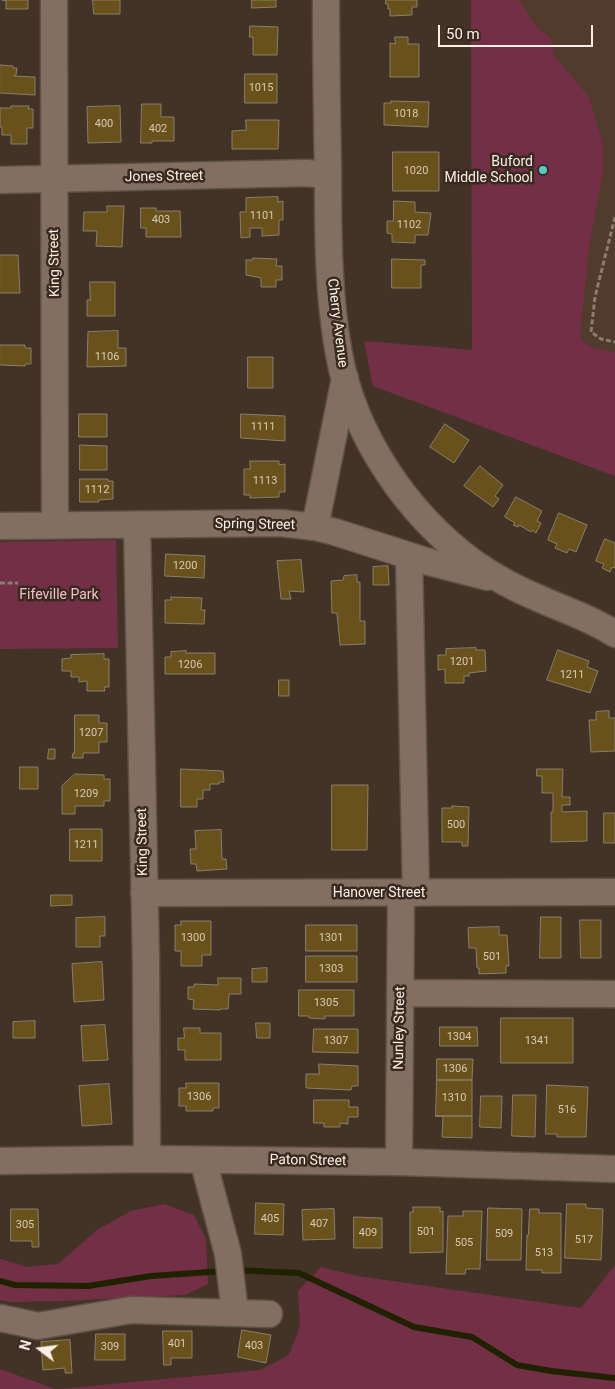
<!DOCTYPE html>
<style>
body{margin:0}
#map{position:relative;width:615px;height:1389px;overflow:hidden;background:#433327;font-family:Roboto,sans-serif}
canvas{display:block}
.north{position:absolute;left:15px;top:1324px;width:50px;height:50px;-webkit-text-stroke:4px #39291e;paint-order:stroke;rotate:285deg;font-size:14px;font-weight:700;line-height:20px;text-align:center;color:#faefe8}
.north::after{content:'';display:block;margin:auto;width:18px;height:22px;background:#faefe8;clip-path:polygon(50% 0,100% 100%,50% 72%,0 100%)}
.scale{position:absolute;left:438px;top:25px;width:155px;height:22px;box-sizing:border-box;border:2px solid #faefe8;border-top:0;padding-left:6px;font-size:15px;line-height:18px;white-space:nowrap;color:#faefe8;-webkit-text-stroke:4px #39291e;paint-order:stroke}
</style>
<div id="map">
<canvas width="615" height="1389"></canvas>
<div class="north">N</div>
<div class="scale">50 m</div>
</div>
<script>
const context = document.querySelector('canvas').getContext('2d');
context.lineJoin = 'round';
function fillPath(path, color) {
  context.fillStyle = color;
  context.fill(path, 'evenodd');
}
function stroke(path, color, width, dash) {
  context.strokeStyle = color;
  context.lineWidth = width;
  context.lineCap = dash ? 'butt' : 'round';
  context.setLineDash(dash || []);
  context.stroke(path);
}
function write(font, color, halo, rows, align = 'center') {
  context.font = font + ' Roboto,sans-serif';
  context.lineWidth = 5;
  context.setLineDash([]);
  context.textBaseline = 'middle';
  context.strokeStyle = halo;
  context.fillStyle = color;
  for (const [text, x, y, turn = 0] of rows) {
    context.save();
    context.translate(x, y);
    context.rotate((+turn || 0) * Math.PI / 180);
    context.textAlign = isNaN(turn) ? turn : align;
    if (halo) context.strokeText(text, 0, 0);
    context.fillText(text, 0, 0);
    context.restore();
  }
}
fillPath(new Path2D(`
 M471,0h144v476l-242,-90 -9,-45 108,9z`), '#503b2c');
fillPath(new Path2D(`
 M471,0h48l19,29 12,8 5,19 34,41 14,47v27l-14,77 -9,89c7,12 22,12 35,15v124l-242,-90 -9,-45 108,9z
 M116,540l2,108 -118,1v-107z
 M164,1204l30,11 12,24 2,45 -23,11 -121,6 -53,1 -11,-2v-41l28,8 30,-3 39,-34 34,-19z
 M615,1265v124h-556l201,-19 29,-15 11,-29 -2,-35 23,-24 37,9 223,32z
 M0,1369l55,20h-55z`), '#732f46');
stroke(new Path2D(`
 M235,1270l64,3 115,54 58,10 45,28 34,6 64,7
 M0,1281l15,4 73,1 63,-10 74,-5`), '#1f2101', 6);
const building = new Path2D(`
 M2,0h26v9h-22v-8z
 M93,0h27v14h-26z
 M252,0h24v7l-24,1z
 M386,0h31v7h-5v8l-22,1v-7h-2v-5h-2z
 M250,26l28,1 -1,28h-24v-18h-3z
 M395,37h13v7h11v33h-29v-34l5,1z
 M0,65l13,1v2h4l-1,7 -2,1 21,1v18l-35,-2z
 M245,74h32v29h-32z
 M391,101l38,1 -1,25 -44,-2v-22h7z
 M142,104h19v13h13v24h-22v2h-11z
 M11,106h18l-1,3h5v19h-6v16h-16v-9h-9v-8h-2v-19h11z
 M120,106l1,36 -33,1 -1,-36z
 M246,120h33l-1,29h-46v-18l14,-1z
 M393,152h46v39h-46z
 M278,197v5l5,-1v19h-4v15l-17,1v-8h-12v9l-9,1 -1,-26h6v-14z
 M394,201l21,1v10l16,1 -3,22h-13v8l-23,-1v-8l-5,-1v-12h6z
 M107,206h17l-2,41 -26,-1 1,-15h-14l1,-19h23z
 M141,208h15v3h24l1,26h-35v-9h-5z
 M0,255h18l2,38h-20z
 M253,258l24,1 -1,7h6v14h-6v7h-15v-9l-15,-3v-15h6z
 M392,259l33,1v5h-4v23h-29z
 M90,282h25v34h-28v-16h3z
 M118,331v17h8v18l-39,1 1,-35z
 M0,345h25v3h6v16h-6v2l-25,-1z
 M248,357h25v31h-25z
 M79,414h28v23h-28z
 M241,414l44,2v25l-44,-3z
 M445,424l24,16 -15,23 -24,-16z
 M80,445l27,1v24h-27z
 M250,461h29v4l6,-1v28h-6v5l-29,1v-3h-6v-26h6z
 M480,466l23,19 -8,11 4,3 -6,8 -29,-21z
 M80,479h28v2h5v18l-15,1 1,2h-19z
 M516,497l26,14 -5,10 4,2 -5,10 -4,-3 -1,2 -12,-7 -1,2 -5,-2 2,-2 -10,-6z
 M559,513l28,12 -11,27 -7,-3 -2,4 -12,-5 2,-4 -9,-4z
 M605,539l10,4v25l-3,-1 -2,5 -8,-4 2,-4 -8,-3z
 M166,554l39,2 -1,22 -39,-2z
 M301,560l3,32 -15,-1 2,8h-10l-4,-38z
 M388,566l1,19h-16v-18z
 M357,575v7h3v39h5v23l-25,1 -3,-32h-5l-1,-32 12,-1 1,-4z
 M171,597l31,1 -1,12h4l-1,14 -39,-1v-23h6z
 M476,648v2h9l1,21 -17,2v3h-5v7h-19v-14l-7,1v-15h8v-6z
 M558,650l31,11 -2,6 11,4 -8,22 -43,-13z
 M186,651v2h29v21h-50v-17h6v-5z
 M104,654v5h5v28h-5l1,4h-18v-10l-8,1v-5h-8v-6h-9v-12l9,-1v-3z
 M279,680h10v16h-10z
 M609,711v7h6v33l-24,1 -2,-32h7v-8z
 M75,715h24v8h8v19h-8v11h-16v5h-11l1,-5h1z
 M49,749h6v10h-7z
 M20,767h18v22h-18z
 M181,769l42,2 1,11h-5v2h-9v6h-7v9h-6v8h-16z
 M537,769h26l-1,28h8v8h-8v7l25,-1v30l-36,1v-30h2v-19h-11v-17h-5z
 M75,774l29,1v4h6v22h-6v5h-29v8h-13v-28z
 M332,785h36l-1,65h-35z
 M452,806l17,1 -1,39h-6v-4h-20v-34h10z
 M604,813h11v30h-11z
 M70,829h32v32h-32z
 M221,830l1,29h4l1,10 -30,2 -1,-7h-5l-1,-15h6l-1,-18z
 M51,895h21v10l-21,1z
 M105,917v19h-5v11h-24v-29z
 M541,917h20v41h-21z
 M580,920h21v38h-20z
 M181,921h30v34h-9v11h-21v-15h-6v-26h6z
 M306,925h51v26h-51z
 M499,927v8h8l2,31h-3v7l-27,1v-6h-2l-1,-20h-7l-1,-20z
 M306,956h51v26h-51z
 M102,962l2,38 -30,2 -2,-38z
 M267,968v14h-15v-13z
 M218,978h23v16h-12l-1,15h-8v1l-27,-1 1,-9 -6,-1v-12h6v-3l24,1z
 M299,990h55v26h-29v3l-16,-1v-2h-10z
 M501,1018h72v45h-72z
 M35,1021v17h-22v-16z
 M256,1023h14v15h-13z
 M105,1025l3,35 -25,1 -2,-35z
 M440,1027h37l1,19h-38z
 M184,1028h16v5h21v27h-36v-10h-7v-12h6z
 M314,1029h44v24l-45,-1z
 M437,1059h36l-1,21h-35z
 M319,1064l39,2v20h-6l-1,4 -45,-2v-14h13z
 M437,1080h35v36h-36z
 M186,1083h33v25h-6v3h-27v-5h-7v-18h7z
 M109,1084l3,40 -30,2 -3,-40z
 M547,1085l41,2 -2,50h-29v-3h-11z
 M513,1095h23l-1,42 -23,-1z
 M481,1096h21l-1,32 -21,-1z
 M314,1100h35v7h9v10h-10v7l-8,-1v4h-16v-4h-10z
 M436,1116h36v22l-30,-1 1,-20z
 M256,1203l28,1 -1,31 -28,-1z
 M567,1204h19v4l17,1 -2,51 -36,-2z
 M413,1207h27v5l3,-1v41l-33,1v-41h3z
 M488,1208l34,1 -1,51h-34z
 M11,1209h27l1,38h-7v-6h-21z
 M334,1209l1,30 -32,1 -1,-30z
 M530,1209h9v4h22v60h-19v-3h-16l1,-35h1z
 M463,1211h19l-2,58h-14l-1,5h-19l2,-58h15z
 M354,1217l28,1v30h-28z
 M242,1330l29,5 -5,28 -28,-6z
 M163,1331h29v27h-21v7h-7z
 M96,1334h29v26h-30z
 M70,1340l2,33h-7v-5l-22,2 -2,-28z`);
fillPath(building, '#69511c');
stroke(building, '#887f6b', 1);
const minor = new Path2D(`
 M54,0l1,525
 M326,0c0,58 1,116 2,173 0,60 0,122 11,181 15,82 68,160 135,209 20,14 42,26 64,35 26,12 53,20 77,36
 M0,180l306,-7 22,2
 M137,525l9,437 1,197
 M0,526l281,-3 34,4 20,5 94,30 58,15
 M315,527l30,-149
 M409,556l7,337
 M144,893l471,-1
 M400,993l215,1
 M203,1160l25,94 7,59
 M0,1161l147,-2 252,3 216,7
 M399,1162l2,-269
 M0,1318l38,8 93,-16 138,4`);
stroke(minor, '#5f5148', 29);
stroke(new Path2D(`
 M615,217l-20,80 -4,35 10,7 14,3
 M0,583h18`), '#8a7c72', 3, [5, 2.5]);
stroke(minor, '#826f62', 26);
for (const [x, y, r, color] of [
 [543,170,5,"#52cdcc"]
]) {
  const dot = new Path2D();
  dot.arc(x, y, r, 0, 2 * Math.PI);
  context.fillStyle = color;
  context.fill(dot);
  stroke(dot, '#39291e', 2);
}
write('11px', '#d6c8b5', null, [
 ["1015",261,88],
 ["1018",406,114],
 ["400",104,124],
 ["402",158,129],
 ["1020",416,171],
 ["1101",262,216],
 ["403",161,220],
 ["1102",409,225],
 ["1106",107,357],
 ["1111",263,427],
 ["1113",265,481],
 ["1112",97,490],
 ["1200",185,566],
 ["1201",462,662],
 ["1206",190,665],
 ["1211",572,675],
 ["1207",91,733],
 ["1209",86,794],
 ["500",456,825],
 ["1211",86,845],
 ["1300",193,938],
 ["1301",331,938],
 ["501",492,957],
 ["1303",331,969],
 ["1305",326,1003],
 ["1304",459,1037],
 ["1307",336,1041],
 ["1341",537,1041],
 ["1306",455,1069],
 ["1306",199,1097],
 ["1310",454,1098],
 ["516",567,1110],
 ["405",270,1219],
 ["407",319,1224],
 ["305",25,1225],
 ["501",426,1232],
 ["409",368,1233],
 ["509",504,1234],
 ["517",584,1240],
 ["505",464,1243],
 ["513",544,1253],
 ["401",177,1344],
 ["403",254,1346],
 ["309",110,1347]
]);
write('14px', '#faefe8', '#39291e', [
 ["Buford",533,162],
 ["Middle School",533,178]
], 'right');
write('14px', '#faefe8', '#39291e', [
 ["Jones Street",164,177,-1],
 ["King Street",55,263,-91],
 ["Cherry Avenue",337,323,83],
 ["Spring Street",255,525,1],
 ["King Street",143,842,-91],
 ["Hanover Street",379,893],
 ["Nunley Street",400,1028,-89],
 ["Paton Street",308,1161,1]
]);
write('14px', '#f4bfcd', '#39291e', [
 ["Fifeville Park",59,595]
]);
</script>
